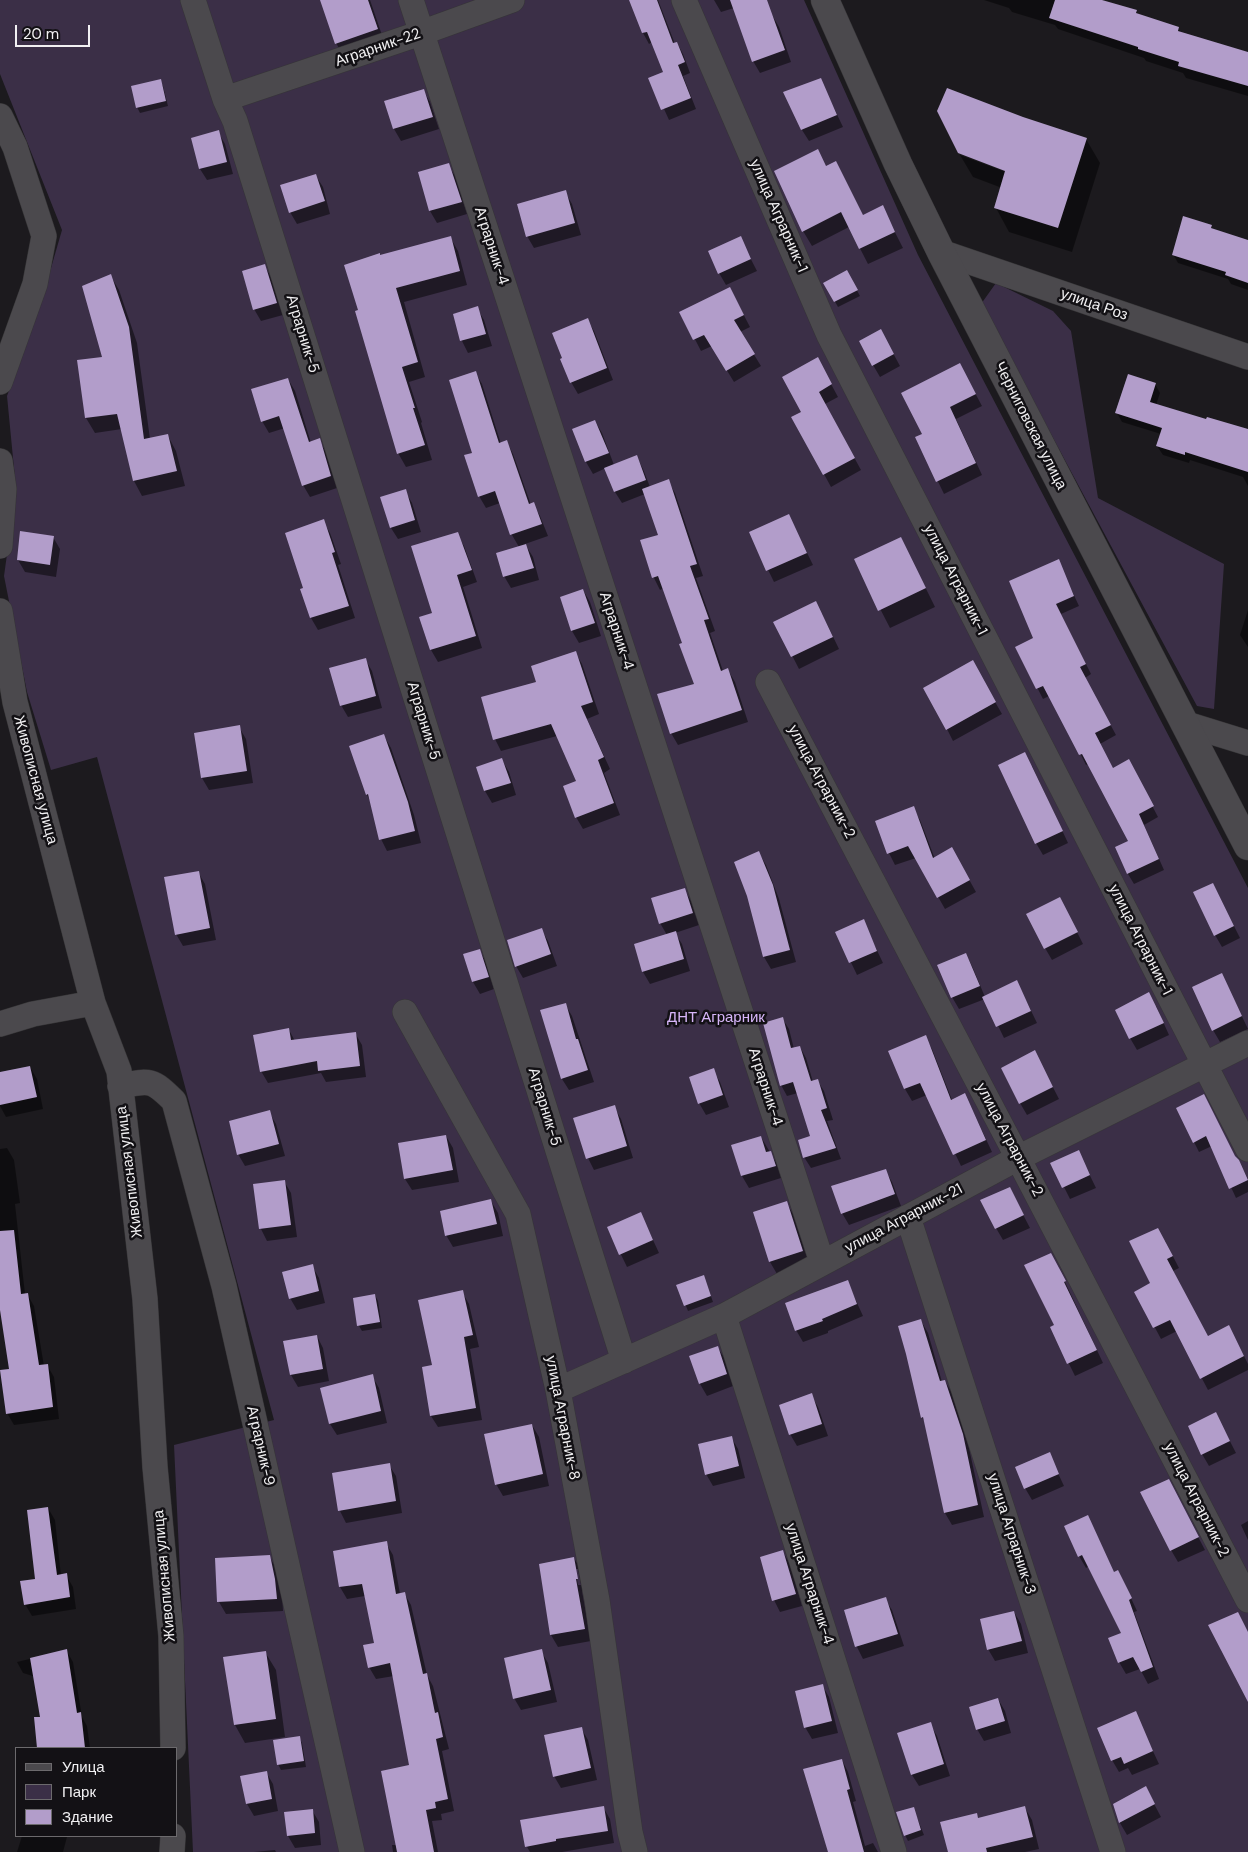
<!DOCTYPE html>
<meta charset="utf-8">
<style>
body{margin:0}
#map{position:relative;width:1248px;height:1852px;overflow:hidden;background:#1c1a1e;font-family:"DM Sans",sans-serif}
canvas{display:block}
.legend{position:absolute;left:15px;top:1747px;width:162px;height:90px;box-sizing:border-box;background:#131115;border:1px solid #6c6a6d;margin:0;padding:6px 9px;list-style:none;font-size:15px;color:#f1f0f2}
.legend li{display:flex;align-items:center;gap:10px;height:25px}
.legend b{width:25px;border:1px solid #6c6a6d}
.scale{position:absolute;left:15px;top:25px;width:75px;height:22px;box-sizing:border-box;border:2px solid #f1f0f2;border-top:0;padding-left:6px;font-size:15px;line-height:18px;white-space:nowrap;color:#f1f0f2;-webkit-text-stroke:4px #131115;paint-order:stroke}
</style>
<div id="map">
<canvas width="1248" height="1852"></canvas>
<ul class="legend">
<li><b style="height:6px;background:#4b494d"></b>Улица</li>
<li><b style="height:14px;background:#3b2f47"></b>Парк</li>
<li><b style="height:14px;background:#b29dca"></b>Здание</li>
</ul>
<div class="scale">20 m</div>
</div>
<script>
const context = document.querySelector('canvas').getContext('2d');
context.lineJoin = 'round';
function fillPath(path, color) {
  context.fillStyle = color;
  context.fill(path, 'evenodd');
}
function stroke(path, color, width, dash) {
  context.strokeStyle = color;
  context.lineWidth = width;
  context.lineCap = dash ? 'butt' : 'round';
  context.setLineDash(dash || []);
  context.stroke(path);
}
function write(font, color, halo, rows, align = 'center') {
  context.font = font + ' "DM Sans",sans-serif';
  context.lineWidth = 5;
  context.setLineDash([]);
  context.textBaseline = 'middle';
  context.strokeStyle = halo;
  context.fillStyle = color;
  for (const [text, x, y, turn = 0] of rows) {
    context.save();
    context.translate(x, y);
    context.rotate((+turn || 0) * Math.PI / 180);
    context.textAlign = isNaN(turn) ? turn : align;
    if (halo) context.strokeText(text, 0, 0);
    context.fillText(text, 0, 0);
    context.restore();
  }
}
fillPath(new Path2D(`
 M0,0h804l114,255 330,633v964h-1055l-19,-407 100,-25 -177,-663 -46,13 -24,-78 -23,-116 12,-87 -9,-93 35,-97 20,-69 -62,-156z
 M996,283l57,28 18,20 27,167 126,66 -10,145 -17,-3 -216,-402z`), '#3b2f47');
fillPath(new Path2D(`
 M322,0h48l14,41 -41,14 -7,-12z
 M631,0h27l17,44 2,-1 6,11 7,19 -7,3 13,33 -27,11 -19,-42 14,-6 -12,-30 -3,2 -6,-11z
 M714,0h41l17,15 7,12 12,35 -31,11 -7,-12 -19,-53 -13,4z
 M984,0h117l35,11 2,4 40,13 3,5 67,19v44l-62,-18 -3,-5 -37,-12 -2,-3 -86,-29 -3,-4 -43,-13 -3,-4z
 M820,79l23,48 -34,14 -7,-11z
 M160,81l3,5 5,20 -28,7 -3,-6z
 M423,90l7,12 9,27 -38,12 -7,-12 -8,-27z
 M1022,119l64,20 14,24 -28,89 -63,-20 -13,-24 6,-20 -29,-11 -13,-22 51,19z
 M218,132l7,12 8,30 -26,6 -7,-11z
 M836,163l27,53 19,-9 21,41 -35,16 -19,-37 -37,19 -9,-15 24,-64z
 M448,165l7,11 12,38 -30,9 -7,-12z
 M316,176l7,11 7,27 -33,10 -7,-12z
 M565,192l7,12 9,31 -47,13 -7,-12z
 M1211,226l2,4 35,12v48l-17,-6 -3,-5 -50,-16 -5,-9z
 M450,237l8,14 9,34 -63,17 21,75 -16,5 13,40 -1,1 11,37 -26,7 -8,-14 -39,-142 21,-55z
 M740,238l17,33 -31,14 -7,-12z
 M264,265l7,12 12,38 -22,6 -7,-12z
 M847,272l13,24 -22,11 -13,-24z
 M110,275l9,15 18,53 13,96 18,-3 8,15 9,35 -43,10 -8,-15 -12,-52 -27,4 -9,-15 -7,-57 25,-3z
 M736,300l14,27 -10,5 21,34 -27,16 -22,-36 -11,5 -20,-39z
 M477,308l7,12 8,26 -24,7 -6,-12 -8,-27z
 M587,319l7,12 19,49 -35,14 -7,-12z
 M887,342l13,24 -20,11 -7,-12z
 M824,371l14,26 -13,7 36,66 -30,17 -38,-70 9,-5z
 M475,372l7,12 19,60 6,-2 6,12 18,51 2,-1 7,12 8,20 -23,8 8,13 6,23 -28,8 -7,-12 15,-29 -7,-12 -12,-32 -14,5 -7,-12 -6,-43z
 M966,376l16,30 -26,13 26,56 -38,19 -27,-56 7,-4z
 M288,379l7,12 16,52 8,-3 7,12 11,36 -27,9 -7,-12 -18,-57 -16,5 -7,-12z
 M1155,384l5,9 -4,12 92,33v48l-5,-9 -53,-17 -1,3 -26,-8 -6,-9 4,-12 -39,-12 -5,-9z
 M595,421l7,12 12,32 23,-8 6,12 7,18 18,-6 7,12 28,83 -7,2 19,53 -5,2 13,38 5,-1 7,12 13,40 -70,23 -7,-12 24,-49 -11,-40 -20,-56 -4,2 -6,-12 -12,-37 18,-5 -15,-42 -23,9 -7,-11 -9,-24 -13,6 -7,-12 -12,-32z
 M405,491l7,12 9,29 -23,7 -7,-11z
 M789,516l24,49 -39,17 -24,-49z
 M323,521l7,12 11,31 -3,1 17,53 -37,12 -7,-12 -9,-28 3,-1z
 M22,533l31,4 7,12 -4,28 -31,-5 -7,-12z
 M457,534l7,12 13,36 -14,5 19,61 -44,14 -7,-12 -10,-33 13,-4z
 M901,538l34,69 -45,21 -35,-68z
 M1058,561l21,45 -18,8 30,60 -6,4 31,57 -16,9 13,25 21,2 24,46 -14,8 20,45 -30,14 -6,-10 2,-32 -41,-78 -3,1 -5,-10 -32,-59 -6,3 -26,-51 18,-9z
 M583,590l7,12 11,34 -22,7 -7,-12 -11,-33z
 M1248,610v37l-8,-12z
 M822,614l17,35 -40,20 -24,-47z
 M575,652l7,12 17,50 -12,5 23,50 -6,4 16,42 -37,14 -7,-12 2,-35 -21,-46 -56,15 -6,-12 43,-56z
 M365,659l7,12 10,37 -34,9 -7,-12z
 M979,674l23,40 -49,27 -6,-12z
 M239,727l7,12 7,44 -44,7 -7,-12 -7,-44z
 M384,736l7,12 23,67 7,28 -34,8 -6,-12 -10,-37 -4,-7 -16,-48z
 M502,760l7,12 7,23 -24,8 -7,-12 -7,-23z
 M1032,766l36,77 -25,12 -7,-12z
 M913,808l7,12 15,39 17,-10 24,43 -31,17 -29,-51 -21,7 -6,-12z
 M759,853l7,12 13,34 17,63 -25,7 -7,-12 -16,-61z
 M198,872l7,12 11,56 -33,6 -7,-12z
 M1213,884l27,54 -18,9 -7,-12z
 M684,889l7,12 8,24 -24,8 7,11 8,27 -40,13 -7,-12 -8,-27 32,-10 -7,-12z
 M1066,910l17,34 -31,16 -7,-12z
 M863,921l20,42 -26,12 -20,-42z
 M541,929l7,12 9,25 -34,12 -7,-12z
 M479,950l7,12 8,27 -14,5 -7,-12 -8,-28z
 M966,954l6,12 13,31 32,-15 20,41 -33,15 -19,-39 -26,10 -7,-12z
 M1222,975l26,54 -28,13 -7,-12z
 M565,1004l7,12 22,66 -25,8 -7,-11z
 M1156,1006l13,29 -32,15 -7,-12z
 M782,1018l7,11 5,20 6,-2 6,11 7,24 4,-2 7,11 9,29 -6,1 14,38 -30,9 -7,-11 8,-21 -14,-43 -11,3 -6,-11z
 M289,1030l6,11 60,-8 7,12 4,32 -40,5 -5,-9 -53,10 -7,-12z
 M925,1037l7,12 20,51 19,7 21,45 -31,14 -34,-71 -15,6 -7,-12 -15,-38z
 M1041,1064l18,35 -32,16 -7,-12z
 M30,1067l7,12 6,30 -37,8 -6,-11v-32z
 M713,1070l7,12 9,25 -23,8 -7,-12z
 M614,1107l7,12 12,39 -39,12 -6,-12z
 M1177,1108l61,53 10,18v13l-12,6 -24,-52 -13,6z
 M269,1112l7,12 9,32 -40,10 -7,-12z
 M446,1136l7,12 6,34 -47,8 -7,-11z
 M761,1137l16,27 4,14 -32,10 -7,-12z
 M7,1148l7,12 6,43 -5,1 10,90h2l7,12 10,60 3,-1 7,12 5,42 -45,6 -7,-12 4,-43 -11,-68v-153z
 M1078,1151l18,37 -26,11 -18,-36z
 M885,1170l7,12 9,24 -52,19 -7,-12z
 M284,1181l7,12 6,44 -30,4 -6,-12z
 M491,1201l7,12 5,23 -50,11 -7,-12z
 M1016,1201l14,27 -27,12 -7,-12z
 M786,1202l7,12 16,49 -32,11 -7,-12 -16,-49z
 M641,1214l18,39 -32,14 -19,-39z
 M1165,1241l14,27 -6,3 35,66 27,1 13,26v6l-40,20 -31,-59 -16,8 -25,-47 16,-8z
 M312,1266l7,12 6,25 -28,7 -7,-12z
 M1058,1267l45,96 -28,13 -24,-49 5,-2z
 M847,1281l16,35 -35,15v2l-25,9 -7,-12z
 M706,1282l7,20 -25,9 -10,-25z
 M462,1292l7,12 10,43 -9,2 12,71 -44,7 -7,-11 2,-50z
 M375,1295l3,6 4,27 -20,3 -3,-5z
 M921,1321l7,12 14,49 3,-1 7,12 17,55 15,69 -32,8 -7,-12 -20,-90 -3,-6z
 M317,1336l6,12 6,33 -31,6 -7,-12 -6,-33z
 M718,1348l7,11 8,27 -26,10 -7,-12 -9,-27z
 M372,1376l7,12 8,35 -50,12 -7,-11z
 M811,1395l7,12 10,29 -31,10 -7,-12z
 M1216,1414l20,39 -27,13 -7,-12z
 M532,1425l7,12 10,49 -46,10 -7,-12z
 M731,1437l7,12 7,29 -32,8 -7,-12z
 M1049,1454l15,32 -32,14 -7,-12z
 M389,1465l7,11 6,37 -56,10 -6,-12z
 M1175,1493l30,57 -27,12 -7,-12z
 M48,1508l7,12 6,56 5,-1 7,12 3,22 -44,7 -7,-12 12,-24z
 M1248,1521v19l-7,-15z
 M1094,1529l20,44 10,10 13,28 -3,1 25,67 -11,5 -8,-15 -14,5 -7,-12 4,-28 -34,-68 -3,2 -7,-12z
 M386,1543l7,12 7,39 4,-1 7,12 16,70 6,11 16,63 -7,2 12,60 -13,3 1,6 -10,1 6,31h-45l-1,-7h4l15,-79 -17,-90 -18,3 -7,-12 6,-23 -10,-48 -18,3 -7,-12 -6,-35z
 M783,1552l7,12 12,42 -22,6 -6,-12z
 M269,1556l7,12 6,24 1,19 -57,3 -7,-12z
 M574,1558l7,12 3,21h-2l9,50 -33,6 -7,-12zM575,1569h3l3,16h-3z
 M885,1599l7,11 12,36 -41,13 -6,-12 -12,-36z
 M1014,1612l7,12 7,29 -33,8 -7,-12z
 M66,1650l7,12 9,55 5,9 3,22h-43l18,-62 -42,-13 -6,-11z
 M541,1651l7,12 9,39 -36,8 -7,-12z
 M265,1652l11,18 9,67 -40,6 -10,-18z
 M822,1685l7,12 9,36 -26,6 -7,-12z
 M998,1699l7,12 6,22 -27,8 -7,-12z
 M1135,1713l24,51 -27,11 -4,-7 -9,4 -7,-12z
 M930,1724l7,12 13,40 -31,10 -7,-11 -13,-41z
 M581,1728l7,12 9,40 -36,8 -7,-12z
 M299,1737l3,6 4,24 -25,3 -3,-6z
 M842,1760l6,12 8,29 -3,1 12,44 8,-3 5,9h-48z
 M266,1772l7,12 5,27 -24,5 -7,-12 -5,-27z
 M1152,1800l9,17 -34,18 -7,-12 -6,-19z
 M603,1807l7,12 4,24 -52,9h-32l-3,-5z
 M913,1808l11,27 -16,6 -3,-6z
 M1025,1808l7,12 7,29 -14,3h-76l27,-38 3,5z
 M312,1810l7,12 2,23 -26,3 -7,-12z
 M22,1836h44l1,1 -4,15h-46z
 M275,1850l1,2h-22z`), '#0007');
fillPath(new Path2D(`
 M320,0h48l10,29 -43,15z
 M629,0h28l16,43 4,-1 8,20 -7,3 13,33 -30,12 -13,-32 15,-6 -16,-40 -5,1z
 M730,0h37l18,50 -33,12z
 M1055,0h47l35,10 -1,3 43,14 -1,4 70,21v34l-70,-20 1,-4 -41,-13v-2l-89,-29z
 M821,78l16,37 -36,15 -18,-38z
 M161,79l5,22 -30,7 -5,-22z
 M947,88l76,29 64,21 -29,90 -64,-20 11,-37 -47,-18 -21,-42z
 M424,89l9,28 -40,12 -9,-28z
 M219,130l8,32 -28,7 -8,-31z
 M818,149l8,17 10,-5 27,54 20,-10 12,27 -36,17 -18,-37 -39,20 -28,-61z
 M449,163l13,39 -33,9 -11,-39z
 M316,174l9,27 -36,12 -9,-28z
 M566,190l9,33 -49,14 -9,-33z
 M1183,216l29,9 -1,3 37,12v43l-23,-8 1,-3 -54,-17z
 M451,236l9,35 -64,17 22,74 -16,5 13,41h-2l12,37 -28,9 -42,-143 3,-1 -14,-45 36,-12v2z
 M741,236l10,23 -33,15 -10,-23z
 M265,264l12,39 -24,7 -11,-39z
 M847,270l11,20 -24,12 -11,-19z
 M111,274l18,53 15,112 24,-5 9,37 -44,10 -16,-67 -32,4 -8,-58 25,-3 -20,-71z
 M730,287l14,28 -10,5 21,34 -29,17 -22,-36 -11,5 -14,-28z
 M478,306l8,28 -26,7 -7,-27z
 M588,318l19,50 -37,15 -10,-24 2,-1 -10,-25z
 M881,329l13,25 -22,12 -13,-25z
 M818,357l14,27 -13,8 36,66 -32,17 -32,-58 10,-5 -19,-35z
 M960,363l16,31 -26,13 26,56 -40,19 -21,-45 7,-3 -21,-41z
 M476,371l23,72 8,-3 22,64 5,-2 8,22 -32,11 -15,-44 -17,6 -14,-42 8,-2 -23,-73z
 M1128,374l28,9 -6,19 56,17 1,-2 41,12v43l-63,-20v3l-29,-9 6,-18 -47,-15z
 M288,378l21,64 11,-4 11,38 -29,10 -23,-70 -18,6 -10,-33z
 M595,420l14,33 -24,9 -13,-33z
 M637,455l9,25 -32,12 -10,-24z
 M669,479l28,85 -7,2 19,53 -5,1 17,51 7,-3 14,42 -72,24 -13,-40 37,-10 -15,-40 3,-1 -24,-67 -6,2 -12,-38 18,-5 -16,-46z
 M406,489l9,31 -25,8 -10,-31z
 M789,514l18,39 -41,18 -17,-39z
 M324,519l11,33 -3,1 17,53 -39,12 -10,-29 3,-1 -18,-55z
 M20,531l34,5 -4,29 -33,-5z
 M458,532l14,38 -15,5 19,61 -46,14 -11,-33 13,-4 -21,-67z
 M901,537l25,51 -48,23 -24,-52z
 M526,544l8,24 -31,9 -7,-24z
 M1059,559l15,37 -18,8 30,60 -6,3 31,58 -16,8 18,35 16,-9 25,47 -15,8 20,45 -32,15 -12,-27 13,-6 -46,-87 -3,1 -36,-69 -7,3 -21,-42 18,-9 -24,-57z
 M583,589l12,34 -24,8 -11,-34z
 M816,601l17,36 -42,20 -18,-35z
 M576,651l17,51 -12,4 23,51 -6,3 16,43 -39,15 -12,-32 13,-5 -25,-57 -58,16 -12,-43 55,-15 -5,-16z
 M366,658l10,38 -36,10 -11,-38z
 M973,660l23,42 -50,28 -23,-42z
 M240,725l7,46 -46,7 -7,-45z
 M384,734l24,68 7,29 -36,9 -11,-46 -2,1 -17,-49z
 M1025,752l38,79 -28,13 -37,-79z
 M502,758l9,25 -27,8 -8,-24z
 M914,806l19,52 19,-11 18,33 -33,18 -29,-52 -21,8 -12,-33z
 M759,851l14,34 17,65 -27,7 -16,-61 -13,-34z
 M199,871l11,57 -35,7 -11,-58z
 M1213,883l21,43 -20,10 -21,-44z
 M685,888l8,25 -34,11 -8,-26z
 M1060,897l18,35 -34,17 -18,-35z
 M864,919l13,32 -28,12 -14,-31z
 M542,928l9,26 -36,13 -8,-27z
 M676,931l8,28 -42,13 -8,-28z
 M480,949l9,28 -17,5 -9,-28z
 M966,953l14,33 -29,12 -14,-33z
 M1222,973l20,43 -30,15 -20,-44z
 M1017,980l14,31 -35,16 -14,-30z
 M1149,992l15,31 -35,16 -14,-29z
 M566,1003l10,36h2l10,31 -27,9 -21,-69z
 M783,1017l8,31 9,-2 11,35 7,-2 9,29 -6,2 15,38 -33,10 -5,-18 12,-4 -17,-54 -13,4 -17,-63z
 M289,1028l2,12 65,-8 4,34 -42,5 -1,-10 -57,11 -7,-37z
 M926,1035l25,65 14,-7 21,47 -33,15 -33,-72 -16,6 -16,-38z
 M1035,1050l18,37 -34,17 -18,-36z
 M30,1066l7,31 -37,8v-33z
 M714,1068l9,27 -25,9 -9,-27z
 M1204,1094l31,62 4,4 9,20 -19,9 -23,-53 -13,7 -17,-35z
 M615,1105l12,41 -41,13 -13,-41z
 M270,1110l9,34 -42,11 -8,-34z
 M446,1135l7,35 -49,9 -6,-36z
 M761,1136l5,16 5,-1 5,15 -35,10 -10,-31z
 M1079,1150l11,25 -28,13 -12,-25z
 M886,1169l9,25 -54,20 -10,-28z
 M285,1180l6,45 -32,4 -6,-45z
 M1010,1187l14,28 -29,14 -15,-29z
 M491,1199l6,25 -52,12 -5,-25z
 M787,1201l16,50 -34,11 -16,-50z
 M641,1212l12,28 -34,15 -12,-28z
 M1158,1228l15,28 -6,3 41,77 21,-11 15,31 -44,23 -30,-59 -17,8 -19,-36 16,-9 -21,-42z
 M14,1230l7,64 7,-1 11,72 9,-1 5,43 -47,7 -6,-44 9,-1 -9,-59v-79z
 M1051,1253l15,28 -2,1 33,68 -30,14 -17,-37 4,-2 -30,-60z
 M313,1264l6,27 -30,8 -7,-27z
 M704,1275l7,21 -27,10 -8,-21z
 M848,1280l9,24 -35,15 1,2 -28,10 -10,-28z
 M463,1290l10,45 -9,2 12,71 -46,8 -8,-49 10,-2 -14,-65z
 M375,1294l5,28 -23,4 -4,-28z
 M921,1319l19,62 5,-1 18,54 15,71 -34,8 -21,-96 -2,1 -15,-64 -8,-28z
 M317,1335l6,34 -33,6 -7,-34z
 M718,1346l9,28 -28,10 -10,-28z
 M373,1374l8,37 -52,13 -9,-36z
 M812,1393l10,31 -33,11 -10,-30z
 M1216,1412l14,29 -29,14 -13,-29z
 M532,1424l11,50 -48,11 -11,-51z
 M732,1436l7,30 -34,9 -7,-31z
 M1050,1452l9,22 -35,15 -9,-22z
 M390,1463l6,38 -58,10 -6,-38z
 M1169,1479l30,58 -29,14 -30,-59z
 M48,1507l9,68 10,-2 3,24 -46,8 -4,-24 15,-2 -8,-69z
 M1088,1515l26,57 4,-2 14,28 -3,2 24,67 -12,5 -8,-15 -15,6 -10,-25 13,-5 -39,-78 -4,2 -14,-31z
 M387,1541l9,53 9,-2 18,82 4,-1 8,40 3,-1 5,25 -7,2 12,60 -13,3 1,6 -10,2 8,42h-37l-16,-81 28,-6 -19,-102 -22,5 -5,-23 11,-2 -12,-59 -23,3 -6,-36z
 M783,1550l13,44 -24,7 -12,-44z
 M270,1555l5,24 2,20 -60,3 -2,-44z
 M574,1557l4,22h-2l9,50 -35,6 -11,-71z
 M886,1597l12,37 -43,13 -11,-37z
 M1014,1611l8,30 -35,9 -7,-31z
 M1238,1612l10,20v70l-40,-77z
 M67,1649l10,64 4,-1 4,36h-48l-3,-31h6l-10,-59z
 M542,1649l9,41 -38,9 -9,-41z
 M266,1651l10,68 -42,6 -11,-68z
 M823,1684l9,37 -28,7 -9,-37z
 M998,1698l7,23 -29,9 -7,-23z
 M1136,1711l17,40 -29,13 -3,-7 -10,4 -14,-33z
 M931,1722l13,42 -33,11 -14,-42z
 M582,1727l9,41 -38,9 -9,-42z
 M300,1736l4,25 -27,4 -4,-25z
 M842,1759l8,30 -3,1 17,62h-36l-25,-83z
 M267,1771l5,28 -26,5 -6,-28z
 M1146,1786l9,18 -36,19 -6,-19z
 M604,1806l4,25 -52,8v2l-31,6 -5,-27z
 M1025,1806l8,31 -47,11 1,4h-39l-8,-30 37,-9 1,5z
 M914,1807l7,23 -17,6 -8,-24z
 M313,1809l2,24 -28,3 -3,-24z`), '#b29dca');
const street = new Path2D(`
 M193,0l32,99
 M411,0l411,1262
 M512,0l-91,33 -196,66 10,22 389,1240
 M684,0l145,335 419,814
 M0,116l15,31 29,89 -9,48 -35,98
 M941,252l307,105
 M0,461l4,28 -4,57
 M0,611l15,91 78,301 26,68 26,228 10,168 16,169 2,112
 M768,682l250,476 230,442
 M1183,723l65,20
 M405,1012l113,202 40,176 39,210 33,232 5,20
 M0,1024l33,-10 60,-11
 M120,1086c30,-6 32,-7 54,15l50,185 128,566
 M908,1217l205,635
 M724,1316l170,536
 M558,1390l166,-74 294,-158 230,-115
 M172,1852l1,-16`);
const secondary = new Path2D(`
 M825,0l73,164 43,88 307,594`);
stroke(street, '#363537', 26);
stroke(secondary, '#363537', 29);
stroke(street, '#4b494d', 25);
stroke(secondary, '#4b494d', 28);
write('15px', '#f1f0f2', '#131115', [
 ["Аграрник-22",378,48,-19],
 ["улица Аграрник-1",778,216,66],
 ["Аграрник-4",491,246,72],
 ["улица Роз",1094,305,19],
 ["Аграрник-5",302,334,73],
 ["Черниговская улица",1030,426,63],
 ["улица Аграрник-1",955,580,63],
 ["Аграрник-4",616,631,72],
 ["Аграрник-5",423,721,73],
 ["Живописная улица",35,780,75],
 ["улица Аграрник-2",821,782,62],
 ["улица Аграрник-1",1140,940,63],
 ["Аграрник-4",765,1087,72],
 ["Аграрник-5",544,1107,73],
 ["улица Аграрник-2",1009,1140,62],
 ["Живописная улица",130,1172,-97],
 ["улица Аграрник-21",904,1219,-28],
 ["улица Аграрник-8",562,1418,79],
 ["Аграрник-9",260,1446,77],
 ["улица Аграрник-2",1196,1500,63],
 ["улица Аграрник-3",1011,1534,72],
 ["Живописная улица",165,1576,-95],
 ["улица Аграрник-4",809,1584,72]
]);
write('15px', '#d6b5f8', '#131115', [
 ["ДНТ Аграрник",716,1018]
]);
</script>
